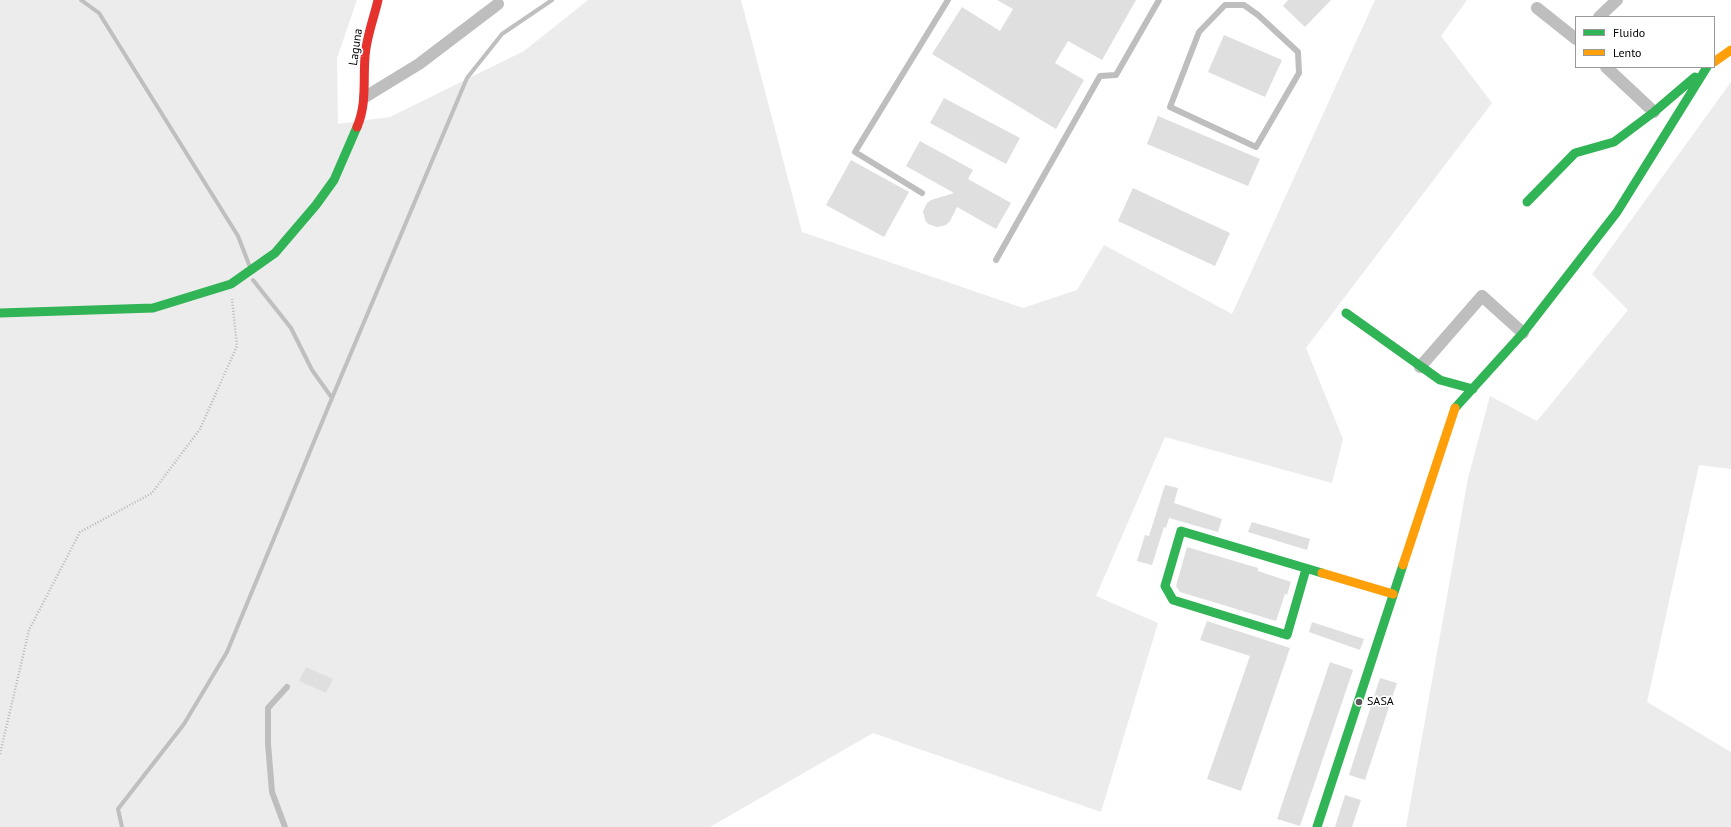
<!DOCTYPE html>
<style>
body{margin:0}
#map{position:relative;width:1731px;height:827px;overflow:hidden;background:#fff;font-family:"PT Sans",sans-serif}
canvas{display:block}
.legend{position:absolute;left:1575px;top:16px;width:140px;height:52px;box-sizing:border-box;background:#fff;border:1px solid #999;margin:0;padding:5px 7px;list-style:none;font-size:12px;color:#000}
.legend li{display:flex;align-items:center;gap:8px;height:20px}
.legend b{width:20px;border:1px solid #999}
</style>
<div id="map">
<canvas width="1731" height="827"></canvas>
<ul class="legend">
<li><b style="height:5px;background:#30b455"></b>Fluido</li>
<li><b style="height:5px;background:#ff9f0a"></b>Lento</li>
</ul>
</div>
<script>
const context = document.querySelector('canvas').getContext('2d');
context.lineJoin = 'round';
function fillPath(path, color) {
  context.fillStyle = color;
  context.fill(path, 'evenodd');
}
function stroke(path, color, width, dash) {
  context.strokeStyle = color;
  context.lineWidth = width;
  context.lineCap = dash ? 'butt' : 'round';
  context.setLineDash(dash || []);
  context.stroke(path);
}
function write(font, color, halo, rows, align = 'center') {
  context.font = font + ' "PT Sans",sans-serif';
  context.lineWidth = 3.5;
  context.setLineDash([]);
  context.textBaseline = 'middle';
  context.strokeStyle = halo;
  context.fillStyle = color;
  for (const [text, x, y, turn = 0] of rows) {
    context.save();
    context.translate(x, y);
    context.rotate((+turn || 0) * Math.PI / 180);
    context.textAlign = isNaN(turn) ? turn : align;
    if (halo) context.strokeText(text, 0, 0);
    context.fillText(text, 0, 0);
    context.restore();
  }
}
fillPath(new Path2D(`
 M0,0h357l-20,58 1,66 52,-7 134,-66 64,-51h153l61,232 221,76 54,-18 27,-45 128,69 143,-314h92l-26,36 51,67 -186,245 37,91 -11,44 -167,-46 -69,159 62,27 -57,189 -228,-79 -163,94h-710z
 M1731,82v387l-32,-4 -52,237 84,50v75h-325l62,-349 22,-82 47,25 91,-111 -36,-36z`), '#ececec');
stroke(new Path2D(`
 M81,0l18,13 139,223 12,31
 M253,280l38,48 21,42 20,28
 M122,827l-4,-18 66,-85 43,-72 105,-254 135,-320 35,-44 50,-34`), '#bfbfbf', 4);
fillPath(new Path2D(`
 M997,0h139l-34,60 -34,-19 -13,22 29,17 -28,49 -124,-75 30,-47 38,24 13,-22z
 M1288,0h43l-26,27 -22,-21z
 M1224,35l58,25 -17,37 -57,-25z
 M944,98l76,40 -14,26 -76,-41z
 M1158,116l102,43 -12,27 -101,-42z
 M920,141l53,29 -5,9 43,24 -15,26 -39,-22 -7,14 -4,4 -9,2 -9,-3 -3,-4 -2,-9 4,-8 4,-3 23,-7 -48,-27z
 M851,160l58,32 -25,45 -58,-32z
 M1133,188l97,45 -15,33 -97,-45z
 M1165,485l13,3 -4,15 48,16 -4,13 -49,-14 -3,10 -2,-1 -12,38 -15,-4 8,-26 4,1z
 M1252,522l58,17 -3,11 -59,-18z
 M1187,547l71,21v3l33,11 -4,13 -2,-1 -9,27 -96,-29 -4,-6z
 M1207,621l83,27 -49,143 -34,-12 43,-123 -50,-16z
 M1312,622l52,17 -4,11 -51,-18z
 M1330,662l23,8 -53,156 -23,-7z
 M306,667l27,12 -7,14 -27,-12z
 M1380,678l17,5 -32,97 -16,-5z
 M1345,795l16,5 -9,27h-17z`), '#dfdfdf');
stroke(new Path2D(`
 M0,754l29,-124 51,-98 72,-39 48,-64 37,-83 -5,-47`), '#b9b9b9', 2.5, [1, 2]);
stroke(new Path2D(`
 M1225,5h19l14,10 40,37 1,21 -43,74 -86,-40 29,-75z
 M922,193l-67,-41 93,-152
 M996,260l104,-184 16,-1 43,-75
 M285,827l-13,-35 -4,-48v-36l19,-21`), '#bebebe', 6);
stroke(new Path2D(`
 M1537,8l39,31
 M1599,17l18,-17
 M1606,67l48,45
 M365,97l54,-33 79,-60
 M1420,367l62,-71 41,37`), '#bebebe', 12);
stroke(new Path2D(`
 M1527,202l48,-49 39,-11 40,-30 41,-35
 M0,313l153,-5 78,-24 44,-31 41,-48 18,-25 23,-53
 M1346,313l94,67 33,9
 M1455,408l68,-75 94,-121 90,-145
 M1306,569l-19,66 -114,-35 -8,-14 16,-55 141,42
 M1317,827l86,-262`), '#30b455', 9);
stroke(new Path2D(`
 M1714,62l17,-12
 M1403,565l52,-157
 M1322,573l71,21`), '#ff9f0a', 9);
stroke(new Path2D(`
 M357,127c10,-23 6,-46 8,-70 1,-19 9,-39 13,-57`), '#e5322d', 9);
for (const [x, y, r, color] of [
 [1359,702,4,"#595959"]
]) {
  const dot = new Path2D();
  dot.arc(x, y, r, 0, 2 * Math.PI);
  context.fillStyle = color;
  context.fill(dot);
  stroke(dot, '#fff', 1.5);
}
write('12px', '#000', '#fff', [
 ["Laguna",356,47,-82]
]);
write('12px', '#000', '#fff', [
 ["SASA",1367,702]
], 'left');
</script>
